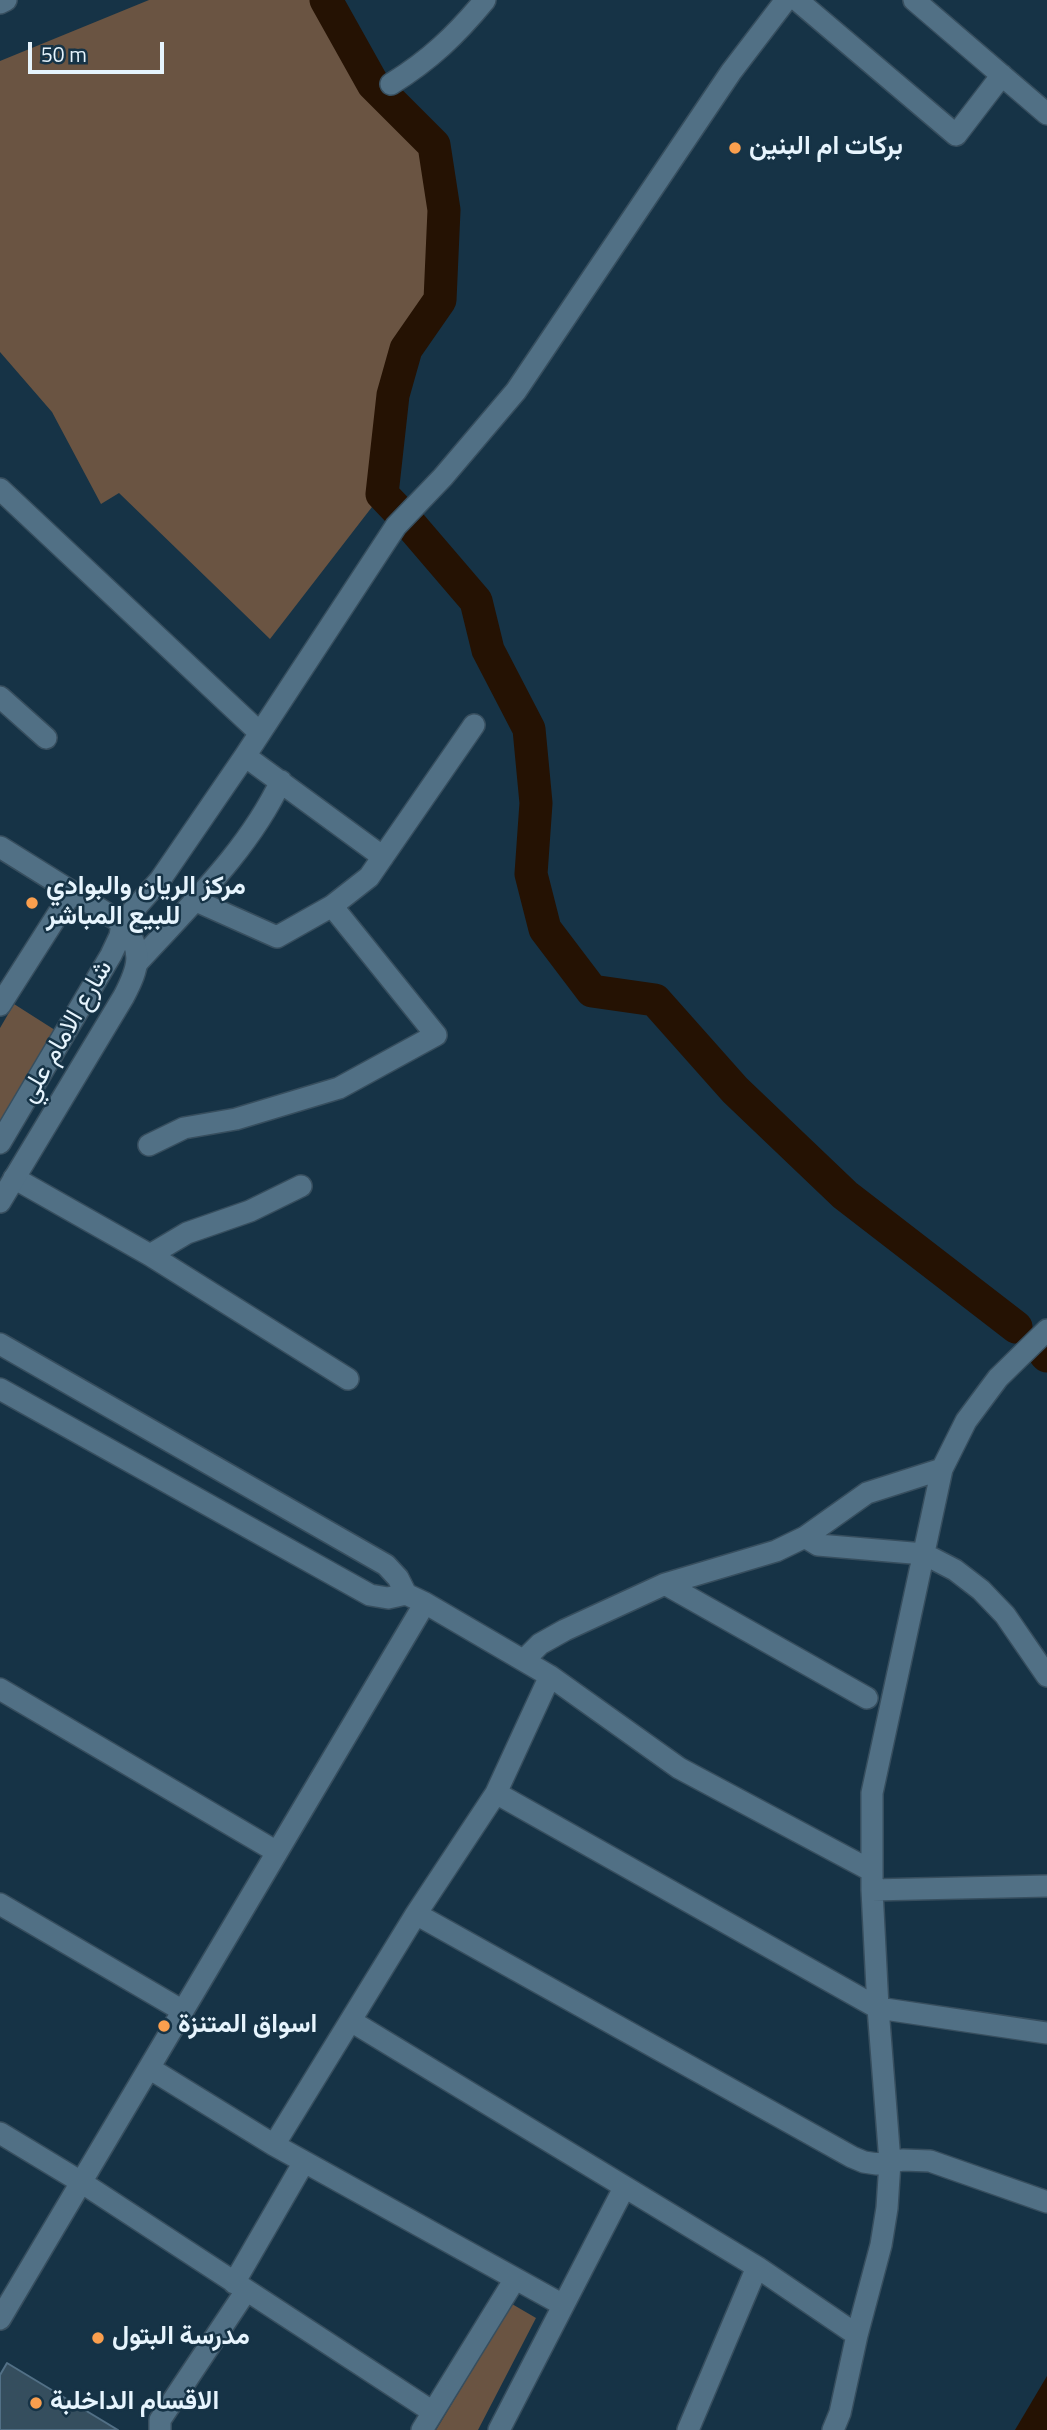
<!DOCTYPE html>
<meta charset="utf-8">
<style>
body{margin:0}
#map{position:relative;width:1047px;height:2430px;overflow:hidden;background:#163346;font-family:"Titillium Web",sans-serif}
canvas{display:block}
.scale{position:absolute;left:28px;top:42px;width:136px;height:32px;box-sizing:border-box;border:4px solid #e6f4fd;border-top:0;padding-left:9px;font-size:21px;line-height:24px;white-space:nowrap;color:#e6f4fd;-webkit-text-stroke:5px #163346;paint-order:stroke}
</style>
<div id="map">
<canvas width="1047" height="2430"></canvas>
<div class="scale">50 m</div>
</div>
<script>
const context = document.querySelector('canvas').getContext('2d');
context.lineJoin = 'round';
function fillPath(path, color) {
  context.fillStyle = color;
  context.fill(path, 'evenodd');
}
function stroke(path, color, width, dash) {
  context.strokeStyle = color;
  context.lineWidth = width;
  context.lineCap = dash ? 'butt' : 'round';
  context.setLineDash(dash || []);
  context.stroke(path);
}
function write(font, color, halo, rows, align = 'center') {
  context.font = font + ' "Titillium Web",Vazirmatn,sans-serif';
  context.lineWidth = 5;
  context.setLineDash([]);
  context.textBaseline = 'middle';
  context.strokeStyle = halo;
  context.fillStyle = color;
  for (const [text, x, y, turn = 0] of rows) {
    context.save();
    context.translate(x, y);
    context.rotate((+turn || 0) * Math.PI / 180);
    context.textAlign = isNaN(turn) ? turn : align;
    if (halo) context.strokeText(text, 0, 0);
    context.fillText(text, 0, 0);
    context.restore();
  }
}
fillPath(new Path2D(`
 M149,0h177l47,84 61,61 10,65 -4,90 -34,49 -13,46 -11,99 -112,145 -151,-146 -18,11 -49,-92 -52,-60v-291z
 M14,1004l44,28 -58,92v-96z
 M512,2304l24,14 -58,112h-42z`), '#6a5442');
fillPath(new Path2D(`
 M1047,2376v54h-32z`), '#251203');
stroke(new Path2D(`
 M326,0l47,84 61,61 10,65 -4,90 -34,49 -13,46 -11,99 19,20
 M410,524l66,77 12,49 41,79 7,74 -5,71 14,55 47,62 63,9 80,90 110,105 171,132
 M1045,1354l2,2`), '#251203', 33);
const building = new Path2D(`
 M7,2363l111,67h-118v-55z`);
fillPath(building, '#354e5e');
stroke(building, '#527086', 2);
const minor = new Path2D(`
 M797,0l159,135 46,-60
 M914,0l133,114
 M0,3l6,-3
 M391,84c39,-24 65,-49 94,-84
 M0,489l260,244
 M0,697l46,41
 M245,756l138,101
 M194,900l83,37 55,-31 37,-29 105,-152
 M122,923l38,-43 85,-124 151,-230 47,-49 73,-86 215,-319 55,-72
 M138,962c52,-57 110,-111 143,-181
 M0,1005l72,-113
 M149,1145l35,-17 52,-9 103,-31 97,-53 -104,-129
 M14,1178l136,77 198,124
 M150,1255l37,-22 63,-22 51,-25
 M0,1344l386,221 12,13 8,16
 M0,1389l370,206 18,3 18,-4 19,9 125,73 129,92 193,103
 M805,1537l13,8 106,9 31,16 26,20 24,25 42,61
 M665,1584l202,114
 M524,1660l16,-16 25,-14 100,-46 111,-33 29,-14 62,-44 75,-24
 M0,1689l277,163
 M496,1793l382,215 169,25
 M872,1890l175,-4
 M0,1904l183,107
 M416,1914l436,243 12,5 13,2 26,-4 27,1 117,41
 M351,2021l406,246 100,68
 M149,2068l125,77 289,160
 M0,2133l81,49 352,230
 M274,2145l142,-231 80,-121 54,-117
 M234,2283l70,-121
 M0,2319l425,-716
 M160,2430v-10l86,-129
 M422,2430l93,-151
 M499,2430l125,-242
 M688,2430l69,-163
 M833,2430l7,-17 17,-78 24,-90 6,-37 3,-46 -12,-154 -6,-118v-97l70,-324 24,-48 32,-43 49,-48`);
const tertiary = new Path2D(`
 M0,847l122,76c22,28 17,44 2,73l-124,206
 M0,1143l111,-188 9,-19 2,-13`);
stroke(minor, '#374e5e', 24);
stroke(tertiary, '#374e5e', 24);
stroke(minor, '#517085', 21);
stroke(tertiary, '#517085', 21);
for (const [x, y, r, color] of [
 [735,148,7,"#fa9f4e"],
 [32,903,7,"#fa9f4e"],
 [164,2026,7,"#fa9f4e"],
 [98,2338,7,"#fa9f4e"],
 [36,2403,7,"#fa9f4e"]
]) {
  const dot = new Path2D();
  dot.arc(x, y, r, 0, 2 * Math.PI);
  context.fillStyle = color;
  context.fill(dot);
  stroke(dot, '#163346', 2.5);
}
write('bold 26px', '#e6f4fd', '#163346', [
 ["بركات ام البنين",749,148],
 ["مركز الريان والبوادي",46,888],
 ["للبيع المباشر",46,918],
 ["اسواق المتنزة",178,2026],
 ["مدرسة البتول",112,2338],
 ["الاقسام الداخلبة",50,2403]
], 'left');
write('26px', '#e6f4fd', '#163346', [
 ["شارع الامام علي",67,1032,-60]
]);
</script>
